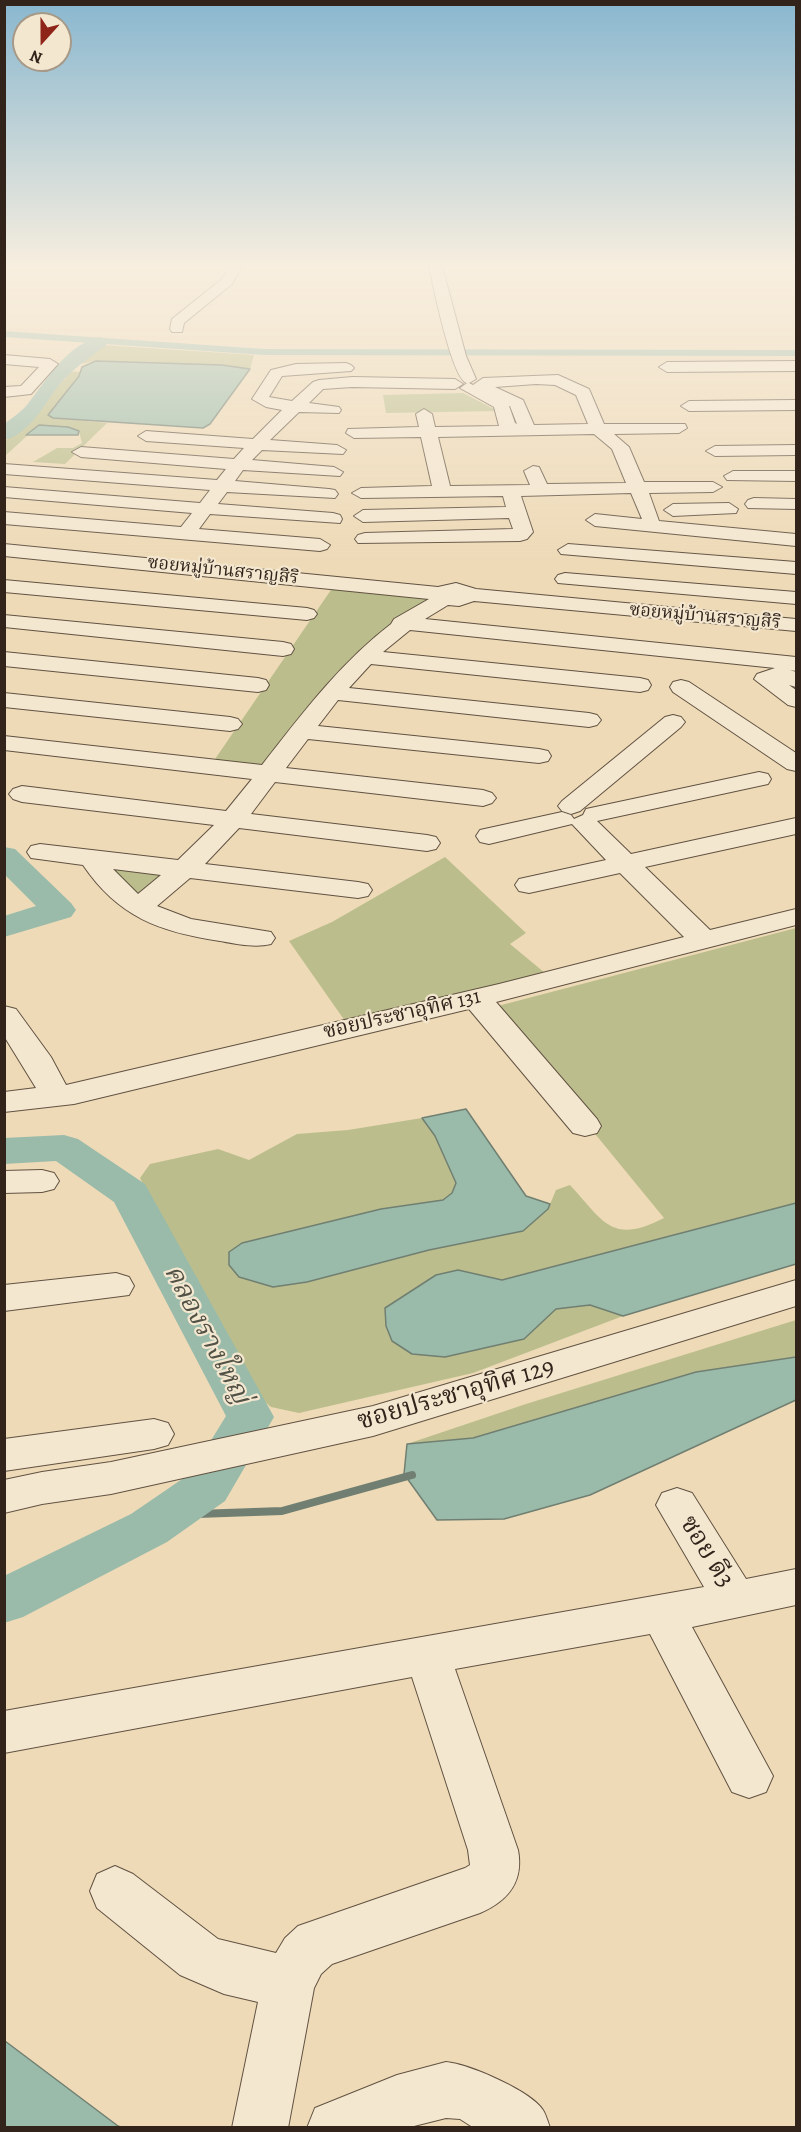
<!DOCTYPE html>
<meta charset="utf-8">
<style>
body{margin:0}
#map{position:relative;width:801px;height:2132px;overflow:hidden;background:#eedab7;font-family:Alegreya,serif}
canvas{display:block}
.frame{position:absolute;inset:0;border:6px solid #32241b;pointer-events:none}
.north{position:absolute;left:12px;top:12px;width:60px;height:60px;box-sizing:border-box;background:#f4e7d0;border:2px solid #a69988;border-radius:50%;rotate:201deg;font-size:16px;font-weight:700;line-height:24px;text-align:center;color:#32241b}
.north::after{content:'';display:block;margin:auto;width:21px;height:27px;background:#8f2418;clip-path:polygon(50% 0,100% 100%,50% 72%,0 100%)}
</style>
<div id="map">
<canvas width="801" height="2132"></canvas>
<div class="frame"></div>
<div class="north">N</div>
</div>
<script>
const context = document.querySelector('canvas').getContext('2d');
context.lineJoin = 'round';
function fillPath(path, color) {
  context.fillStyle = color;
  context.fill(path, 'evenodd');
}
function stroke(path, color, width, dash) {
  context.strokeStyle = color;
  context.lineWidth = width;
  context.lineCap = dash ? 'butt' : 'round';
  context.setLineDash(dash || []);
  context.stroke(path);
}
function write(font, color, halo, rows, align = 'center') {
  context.font = font + ' Alegreya,"Noto Serif Thai",serif';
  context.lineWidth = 4.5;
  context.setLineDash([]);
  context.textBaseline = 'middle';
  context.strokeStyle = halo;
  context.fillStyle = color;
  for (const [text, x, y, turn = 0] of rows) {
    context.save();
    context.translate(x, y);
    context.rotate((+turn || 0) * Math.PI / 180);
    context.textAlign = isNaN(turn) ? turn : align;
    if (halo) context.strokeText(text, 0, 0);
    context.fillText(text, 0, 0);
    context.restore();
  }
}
fillPath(new Path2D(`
 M102,345l152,10 -4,14 -28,-4 -126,-4 -15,3 17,-18z
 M67,371l14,1 -33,43 5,3 54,5 -42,41 -32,-2 24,-14h16l9,-5 -3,-12 -40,-6 -34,31v-15c23,-19 39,-44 61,-63z
 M463,393l35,18 -112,2 -3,-18z
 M333,587l101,11 -169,170 -52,-6z
 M445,857l81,76 -16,11 35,29 -200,48 -56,-80 43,-19z
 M115,865l53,6 -27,25 -17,-10 -15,-16z
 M796,928v275l-294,77 -44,-10 66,69 32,-30 34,-4 33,11 -150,57 -174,40 -28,-6 -18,-15 -113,-214 10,-14 68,-15 31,11 48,-26 51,-4 74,-12 13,18 21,47 -4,10 -8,7 -63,9 -138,34 64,39 122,-32 94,-19 25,-22 8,-19 14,-5c34,37 42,60 94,33l-168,-205 -2,-6z
 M796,1320v37l-100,15 -223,66 -66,6 119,-40z`), '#bbbe8c');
const water = new Path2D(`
 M96,361l126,4 28,4 -40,55 -7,4 -150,-10 -5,-3 31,-39 3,-9z
 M39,425l29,2 11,4 -1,4h-52z
 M466,1109l60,87 24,8 -2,5 -25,22 -94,19 -122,32 -34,5 -34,-10 -10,-12v-13l13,-9 139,-34 62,-9 9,-7 4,-10 -21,-47 -13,-18z
 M796,1203v61l-173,52 -33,-11 -34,4 -32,30 -79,18 -33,-3 -20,-13 -6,-15 -1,-18 51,-33 22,-5 44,10z
 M796,1357v43l-206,95 -86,24 -67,1 -33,-46 3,-30 66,-6 223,-66z
 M5,2041l113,85 3,1h-116z`);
fillPath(water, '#9abbaa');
stroke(water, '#707f71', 1.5);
stroke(new Path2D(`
 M169,1515l113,-4 130,-36`), '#707f71', 8);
fillPath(new Path2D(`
 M4,331l260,18 532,1v6l-532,-1 -260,-18z`), '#9abbaa');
fillPath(new Path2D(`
 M99,337l6,1 3,4 -3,4c-17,12 -32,23 -46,39 -15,19 -28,48 -55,55v-16c8,-6 17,-12 23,-19 19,-24 39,-60 72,-68z
 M4,847l11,2 56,54 5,7 -5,7 -67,20v-21l32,-10 -32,-32z
 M64,1135l14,4 67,45 129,233 -49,84 -58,41 -144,75 -19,6v-47l127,-62 60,-41 35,-57 -112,-214 -58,-41 -52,3v-26z`), '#9abbaa');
const minor = new Path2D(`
 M229,266h13l-10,18 -48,39 -2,9h-10l-2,-3 2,-10 50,-40z
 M429,266h13l24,90 10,23 -7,4 4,2 10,-7 75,-3 31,14 15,35h81l2,4 -8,5 -65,1 15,13 15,35h69l9,5 -9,5 -64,1 10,28 137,13v12l-201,-20 -9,-6 9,-6 47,5 -11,-26 -110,3 12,36 -6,7 -7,2 -162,2 -3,-4 3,-4 7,-2 148,-4 -4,-11 -146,4 -9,-6 9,-6 143,-3 -3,-11 -142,2 -9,-5 9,-5 71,-2 -11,-49 -67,1 -8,-5 2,-4 71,-2 -3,-13 8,-5 8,5 3,13 64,-1 -5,-19 -34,-19 7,-5c-15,-3 -34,-98 -38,-117zM536,384l19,1 21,10 12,29 -54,1 -11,-25 -28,-13zM509,406h1l7,18 -2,-1zM594,434l18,15 14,34 -79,1 -8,-17 -6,-1 -9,5 6,14 -80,1 -12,-49z
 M4,355l46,4 8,5 -27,30 -27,3v-10l17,-1 18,-19 -35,-3z
 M796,361v10l-129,1 -8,-5 8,-5z
 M346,363l5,2 3,3 -3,3 -69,5 -13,21 23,4 21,-19 6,-2 33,-3 103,2 8,5 -8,5 -103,-2 -29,2 -14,14 30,4 2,3 -2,3 -40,-1 -29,28 67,5 9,5 -3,4 -81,-4 -10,10 82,7 9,5 -3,4 -97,-6 -8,11 94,8 6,1 3,4 -3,4 -108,-6 -9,12 115,9 7,2 2,4 -2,4 -130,-9 -11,15 121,10 10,6 -3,4 -7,2 -316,-27v-12l177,15 11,-14 -188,-16v-10l196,16 10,-13 -206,-16v-10l213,16 9,-11 -145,-12 -9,-5 9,-5 153,12 10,-11 -98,-7 -8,-5 8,-5 107,8 29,-29 -16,-3 -14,-8 19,-29 25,-6z
 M796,400v10l-107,1 -8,-5 8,-5z
 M796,445v10l-81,1 -9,-5 9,-5z
 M733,471h63v10l-69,-1 -3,-4z
 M754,498l42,1v10l-48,-1 -3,-4 3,-4z
 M729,503l9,6 -2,4 -63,3 -9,-6 9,-6z
 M4,544l434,43 18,-4 20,6 320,30v12l-322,-30 -15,5 -11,-1 -23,14 371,38v14l-6,-1 6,2v15l-7,-2 7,5v17l-8,-2 -34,-26 3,-5 18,-6 -365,-38 -27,22 257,26 8,2 3,5 -3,5 -8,2 -269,-28 -22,24 240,25 8,2 4,5 -4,5 -8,2 -251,-27 -20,26 221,23 9,2 3,5 -3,5 -9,2 -231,-24 -22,29 197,22 9,3 4,5 -4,5 -9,3 -208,-24 -24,32 176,21 9,2 4,6 -4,6 -9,2 -188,-23 -34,36 153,18 10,2 4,6 -4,6 -10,2 -168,-20 -33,28 34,13 80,13 4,6 -4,6c-16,4 -34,0 -51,-3 -60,-9 -102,-24 -137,-76l-52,-7 -4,-6 4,-6 9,-2 138,16 36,-35 -192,-23 -9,-3 -4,-5 4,-5 9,-3 204,25 26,-32 -248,-29v-14l258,29c39,-50 78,-102 129,-141l3,-5 35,-20 -425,-43zM113,869l48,6 -23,19z
 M568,544l228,18v12l-235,-20 -3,-4z
 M565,573l231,19v12l-238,-21 -3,-4 3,-4z
 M4,580l303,28 7,2 3,4 -3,4 -7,2 -303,-28z
 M4,615l279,27 8,2 3,5 -3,5 -8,2 -279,-29z
 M4,652l254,26 8,2 3,5 -3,5 -8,2 -254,-26z
 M681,680l8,2 107,71v18l-9,-2 -114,-77 -3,-5 3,-5z
 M4,693l226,24 8,2 4,5 -4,5 -8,2 -226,-24z
 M673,715l8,2 4,5 -4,5 -101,84 -9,3 -9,-3 -4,-5 4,-5 103,-84z
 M759,772l9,2 3,5 -3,5 -171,37 34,33 165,-36v16l-151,33 65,63 86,-21v16l-300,77 101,117 4,7 -4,7 -12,3 -12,-3 -104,-124 -395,95 -70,8v-20l32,-4 -32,-52v-30l12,3 35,48 15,28 433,-101 185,-47 -64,-64 -91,20 -10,-2 -4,-6 4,-6 87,-19 -34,-36 -83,20 -9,-2 -4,-6 4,-6 82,-18 9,3 3,4 9,-4 3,-6z
 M42,1170l12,3 5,8 -5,8 -12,3 -38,1v-22z
 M116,1273l13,4 5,9 -5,9 -125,16v-26z
 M796,1280v26l-423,130 -262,58 -69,10 -38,9v-33l38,-8 69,-10 262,-56z
 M154,1419l14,4 6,11 -6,11 -14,4 -150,22v-32z
 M677,1488l15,5 54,86 50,-10v36l-104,22 81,149 -7,16 -17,6 -17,-6 -82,-158 -195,35 63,181c6,32 -10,51 -38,63l-148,51 -11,10 -7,14 -26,140h-56l26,-126 -34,-8 -44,-19 -83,-67 -7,-17 7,-17 18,-8 18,8 85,65 58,14 9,-15 13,-12 167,-58 5,-3 -2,-15 -56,-173 -408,76v-42l700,-124 -48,-82 6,-12z
 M446,2062c23,2 85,29 97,48 3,5 5,12 7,18h-76l-14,-9 -14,-1 -40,10h-99l8,-20 82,-33z`);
stroke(minor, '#615242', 2);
fillPath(minor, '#f4e7d0');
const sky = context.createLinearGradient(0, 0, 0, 565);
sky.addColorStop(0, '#89b7cf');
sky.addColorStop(0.47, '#f7eedf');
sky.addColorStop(1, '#f7eedf00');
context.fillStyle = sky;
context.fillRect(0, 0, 801, 565);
write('18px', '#32241b', '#f4e7d0', [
 ["ซอยหมู่บ้านสราญสิริ",223,571,6],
 ["ซอยหมู่บ้านสราญสิริ",705,617,5]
]);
write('21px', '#32241b', '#f4e7d0', [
 ["ซอยประชาอุทิศ 131",402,1015,-13]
]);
write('26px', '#32241b', '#f4e7d0', [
 ["ซอยประชาอุทิศ 129",456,1395,-16],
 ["ซอย ดี3",706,1552,58]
]);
write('italic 27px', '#515146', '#f4e7d0', [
 ["คลองรางใหญ่",206,1335,62]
]);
</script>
